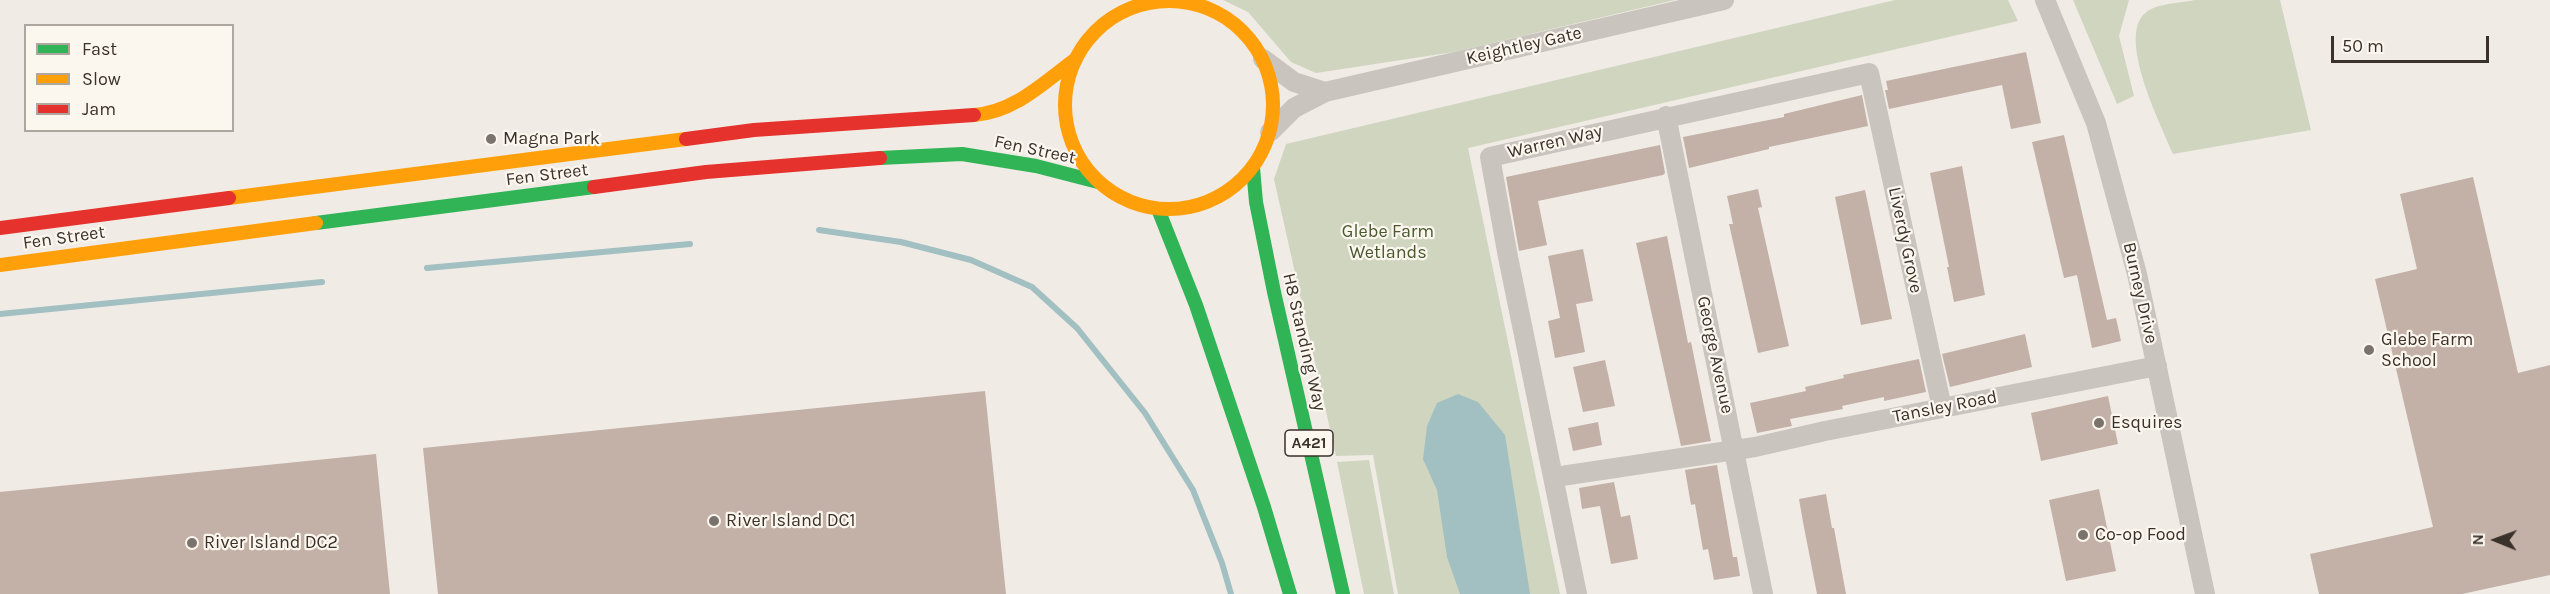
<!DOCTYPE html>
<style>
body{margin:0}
#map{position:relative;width:2550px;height:594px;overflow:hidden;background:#f0ebe5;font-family:Karla,sans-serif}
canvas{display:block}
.legend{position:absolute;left:24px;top:24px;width:210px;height:108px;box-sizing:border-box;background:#fbf6ee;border:2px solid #aea7a0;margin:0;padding:8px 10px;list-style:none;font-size:18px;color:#3b312b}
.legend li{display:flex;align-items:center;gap:12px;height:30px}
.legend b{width:30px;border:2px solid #aea7a0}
.north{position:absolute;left:2466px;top:510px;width:60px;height:60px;-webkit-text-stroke:4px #fbf6ee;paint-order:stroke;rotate:271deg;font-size:16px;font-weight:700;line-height:24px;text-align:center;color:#3b312b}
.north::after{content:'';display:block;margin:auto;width:21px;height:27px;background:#3b312b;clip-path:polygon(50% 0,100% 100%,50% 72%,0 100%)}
.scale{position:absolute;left:2331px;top:36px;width:158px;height:27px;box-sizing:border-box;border:3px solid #3b312b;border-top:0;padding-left:8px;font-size:18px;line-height:21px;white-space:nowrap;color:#3b312b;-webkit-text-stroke:4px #fbf6ee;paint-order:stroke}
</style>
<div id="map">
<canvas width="2550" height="594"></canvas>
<ul class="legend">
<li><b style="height:8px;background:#30b455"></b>Fast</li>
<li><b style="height:8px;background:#ff9f0a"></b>Slow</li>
<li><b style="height:8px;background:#e5322d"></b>Jam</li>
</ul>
<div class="north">N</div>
<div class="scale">50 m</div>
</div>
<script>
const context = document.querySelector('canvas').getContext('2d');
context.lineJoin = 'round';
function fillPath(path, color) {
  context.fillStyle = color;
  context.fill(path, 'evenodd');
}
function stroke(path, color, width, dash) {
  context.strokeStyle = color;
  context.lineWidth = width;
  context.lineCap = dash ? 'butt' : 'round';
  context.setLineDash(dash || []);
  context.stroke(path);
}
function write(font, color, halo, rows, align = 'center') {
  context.font = font + ' Karla,sans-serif';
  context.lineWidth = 4.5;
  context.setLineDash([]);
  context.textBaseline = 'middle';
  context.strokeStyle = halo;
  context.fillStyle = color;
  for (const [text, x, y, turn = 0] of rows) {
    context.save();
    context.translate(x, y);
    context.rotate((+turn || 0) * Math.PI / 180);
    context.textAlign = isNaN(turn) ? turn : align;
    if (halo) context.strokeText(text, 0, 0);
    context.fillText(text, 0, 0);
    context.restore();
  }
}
fillPath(new Path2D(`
 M1223,0h452l-221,52 -138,21 -25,-11 -43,-50z
 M1895,0h113l10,21 -550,127 92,446h-162l-25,-139 -37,1 -62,-277 12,-35z
 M2073,0h56l-10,36 15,60 -17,8z
 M2195,0h85l31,130 -138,24c-12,-29 -54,-112 -30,-139 10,-12 38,-12 52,-15z
 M1369,460l25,134h-30l-27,-132z`), '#d0d5c0');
fillPath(new Path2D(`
 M1458,394l20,8 27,33 25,159h-70l-13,-37 -10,-67 -14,-31 4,-33 10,-23z`), '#a2bfc1');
stroke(new Path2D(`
 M819,230l82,12 70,18 61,27 45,41 68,85 48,77 29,73 9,31
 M427,268l263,-24
 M0,314l322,-32`), '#a2bfc1', 6);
fillPath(new Path2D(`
 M2026,52l15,71 -30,6 -9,-44 -113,24 -4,-19h3l-2,-9z
 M1862,95l6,31 -99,21v2l-80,19 -6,-31 101,-20v-3z
 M2064,135l43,185 9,-2 5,23 -29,7 -15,-73 -13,3 -32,-136z
 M1660,145l5,28 -2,2 -125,26 9,44 -28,6 -13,-74z
 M1962,166l23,129 -31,7 -7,-35h2l-19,-94z
 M2473,177l45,196 32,-8v210l-88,19h-143l-9,-40 123,-27 -58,-248 42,-10 -17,-75z
 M1758,189l4,18 -4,1 31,138 -31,7 -29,-129h4l-6,-28z
 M1865,190l27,129 -31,6 -26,-128z
 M1667,236l21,107 3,-1 20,99 -30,5 -45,-203z
 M1583,249l10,52 -17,3 9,48 -30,6 -7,-37 12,-3 -12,-62z
 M2025,334l7,33 -82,20 -8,-33z
 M1919,359l7,33 -42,9v-4l-42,9 1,3 -53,10 2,7 -35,7 -7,-30 56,-12 -1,-4 39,-9 -1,-3z
 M1605,360l10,46 -32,6 -10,-45z
 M985,391l21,203h-568l-15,-146z
 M2108,396l10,48 -77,17 -10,-48z
 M1598,422l4,23 -29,6 -5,-23z
 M376,454l14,140h-390v-102z
 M1717,465l16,92h4l3,19 -26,4 -6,-31 -5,1 -8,-46 -4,1 -6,-35z
 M1614,482l7,35 9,-2 8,44 -27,5 -11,-58 -18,3 -3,-21z
 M2099,489l17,82 -50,10 -17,-81z
 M1826,494l6,34h2l12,66h-29l-14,-72 -4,-23z`), '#c3b1a7');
stroke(new Path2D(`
 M2045,0l51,123 41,151 68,320
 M1263,59l31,23 31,10
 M1666,116l97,478
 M1270,132l24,-24 31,-16 399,-92
 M1555,477l200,-30 70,-16 332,-65
 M1577,594l-69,-337 -18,-100 379,-84 73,335`), '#c9c4be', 20);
stroke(new Path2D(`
 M880,158l82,-4 74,12 62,16
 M1253,168l3,34 18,90 69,302
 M1158,209l38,96 68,202 26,87
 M316,223l278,-36`), '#30b455', 14);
stroke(new Path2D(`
 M1065 105a104 104 0 1 1 208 0a104 104 0 1 1-208 0Z
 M974,115c40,-3 68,-31 99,-54
 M229,198l457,-59
 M0,265l316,-42`), '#ff9f0a', 14);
stroke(new Path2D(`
 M686,139l68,-9 220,-15
 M594,187l112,-15 174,-14
 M0,228l229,-30`), '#e5322d', 14);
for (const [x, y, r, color] of [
 [491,139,6,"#7a726c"],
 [2369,350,6,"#7a726c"],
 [2099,423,6,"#7a726c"],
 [714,521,6,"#7a726c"],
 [2083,535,6,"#7a726c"],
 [192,543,6,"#7a726c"]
]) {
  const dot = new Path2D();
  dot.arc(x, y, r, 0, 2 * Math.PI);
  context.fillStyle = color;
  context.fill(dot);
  stroke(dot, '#fbf6ee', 2);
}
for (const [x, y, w] of [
 [1309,443,48]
]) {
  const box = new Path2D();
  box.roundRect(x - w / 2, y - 13, w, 26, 4.5);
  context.fillStyle = '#fbf6ee';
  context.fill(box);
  stroke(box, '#3b312b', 1.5);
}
write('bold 16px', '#3b312b', null, [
 ["A421",1309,443]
]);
write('18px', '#3b312b', '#fbf6ee', [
 ["Keightley Gate",1524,46,-13],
 ["Warren Way",1555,142,-13],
 ["Fen Street",1035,150,12],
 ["Fen Street",547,175,-7],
 ["Fen Street",64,238,-8],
 ["Liverdy Grove",1905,240,78],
 ["Burney Drive",2140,293,77],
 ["H8 Standing Way",1304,342,77],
 ["George Avenue",1715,355,78],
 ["Tansley Road",1945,407,-11]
]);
write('18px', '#3b312b', '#fbf6ee', [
 ["Magna Park",503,139],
 ["Glebe Farm",2381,340],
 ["School",2381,361],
 ["Esquires",2111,423],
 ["River Island DC1",726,521],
 ["Co-op Food",2095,535],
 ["River Island DC2",204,543]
], 'left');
write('18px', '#48592f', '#fbf6ee', [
 ["Glebe Farm",1388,232],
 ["Wetlands",1388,253]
]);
</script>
